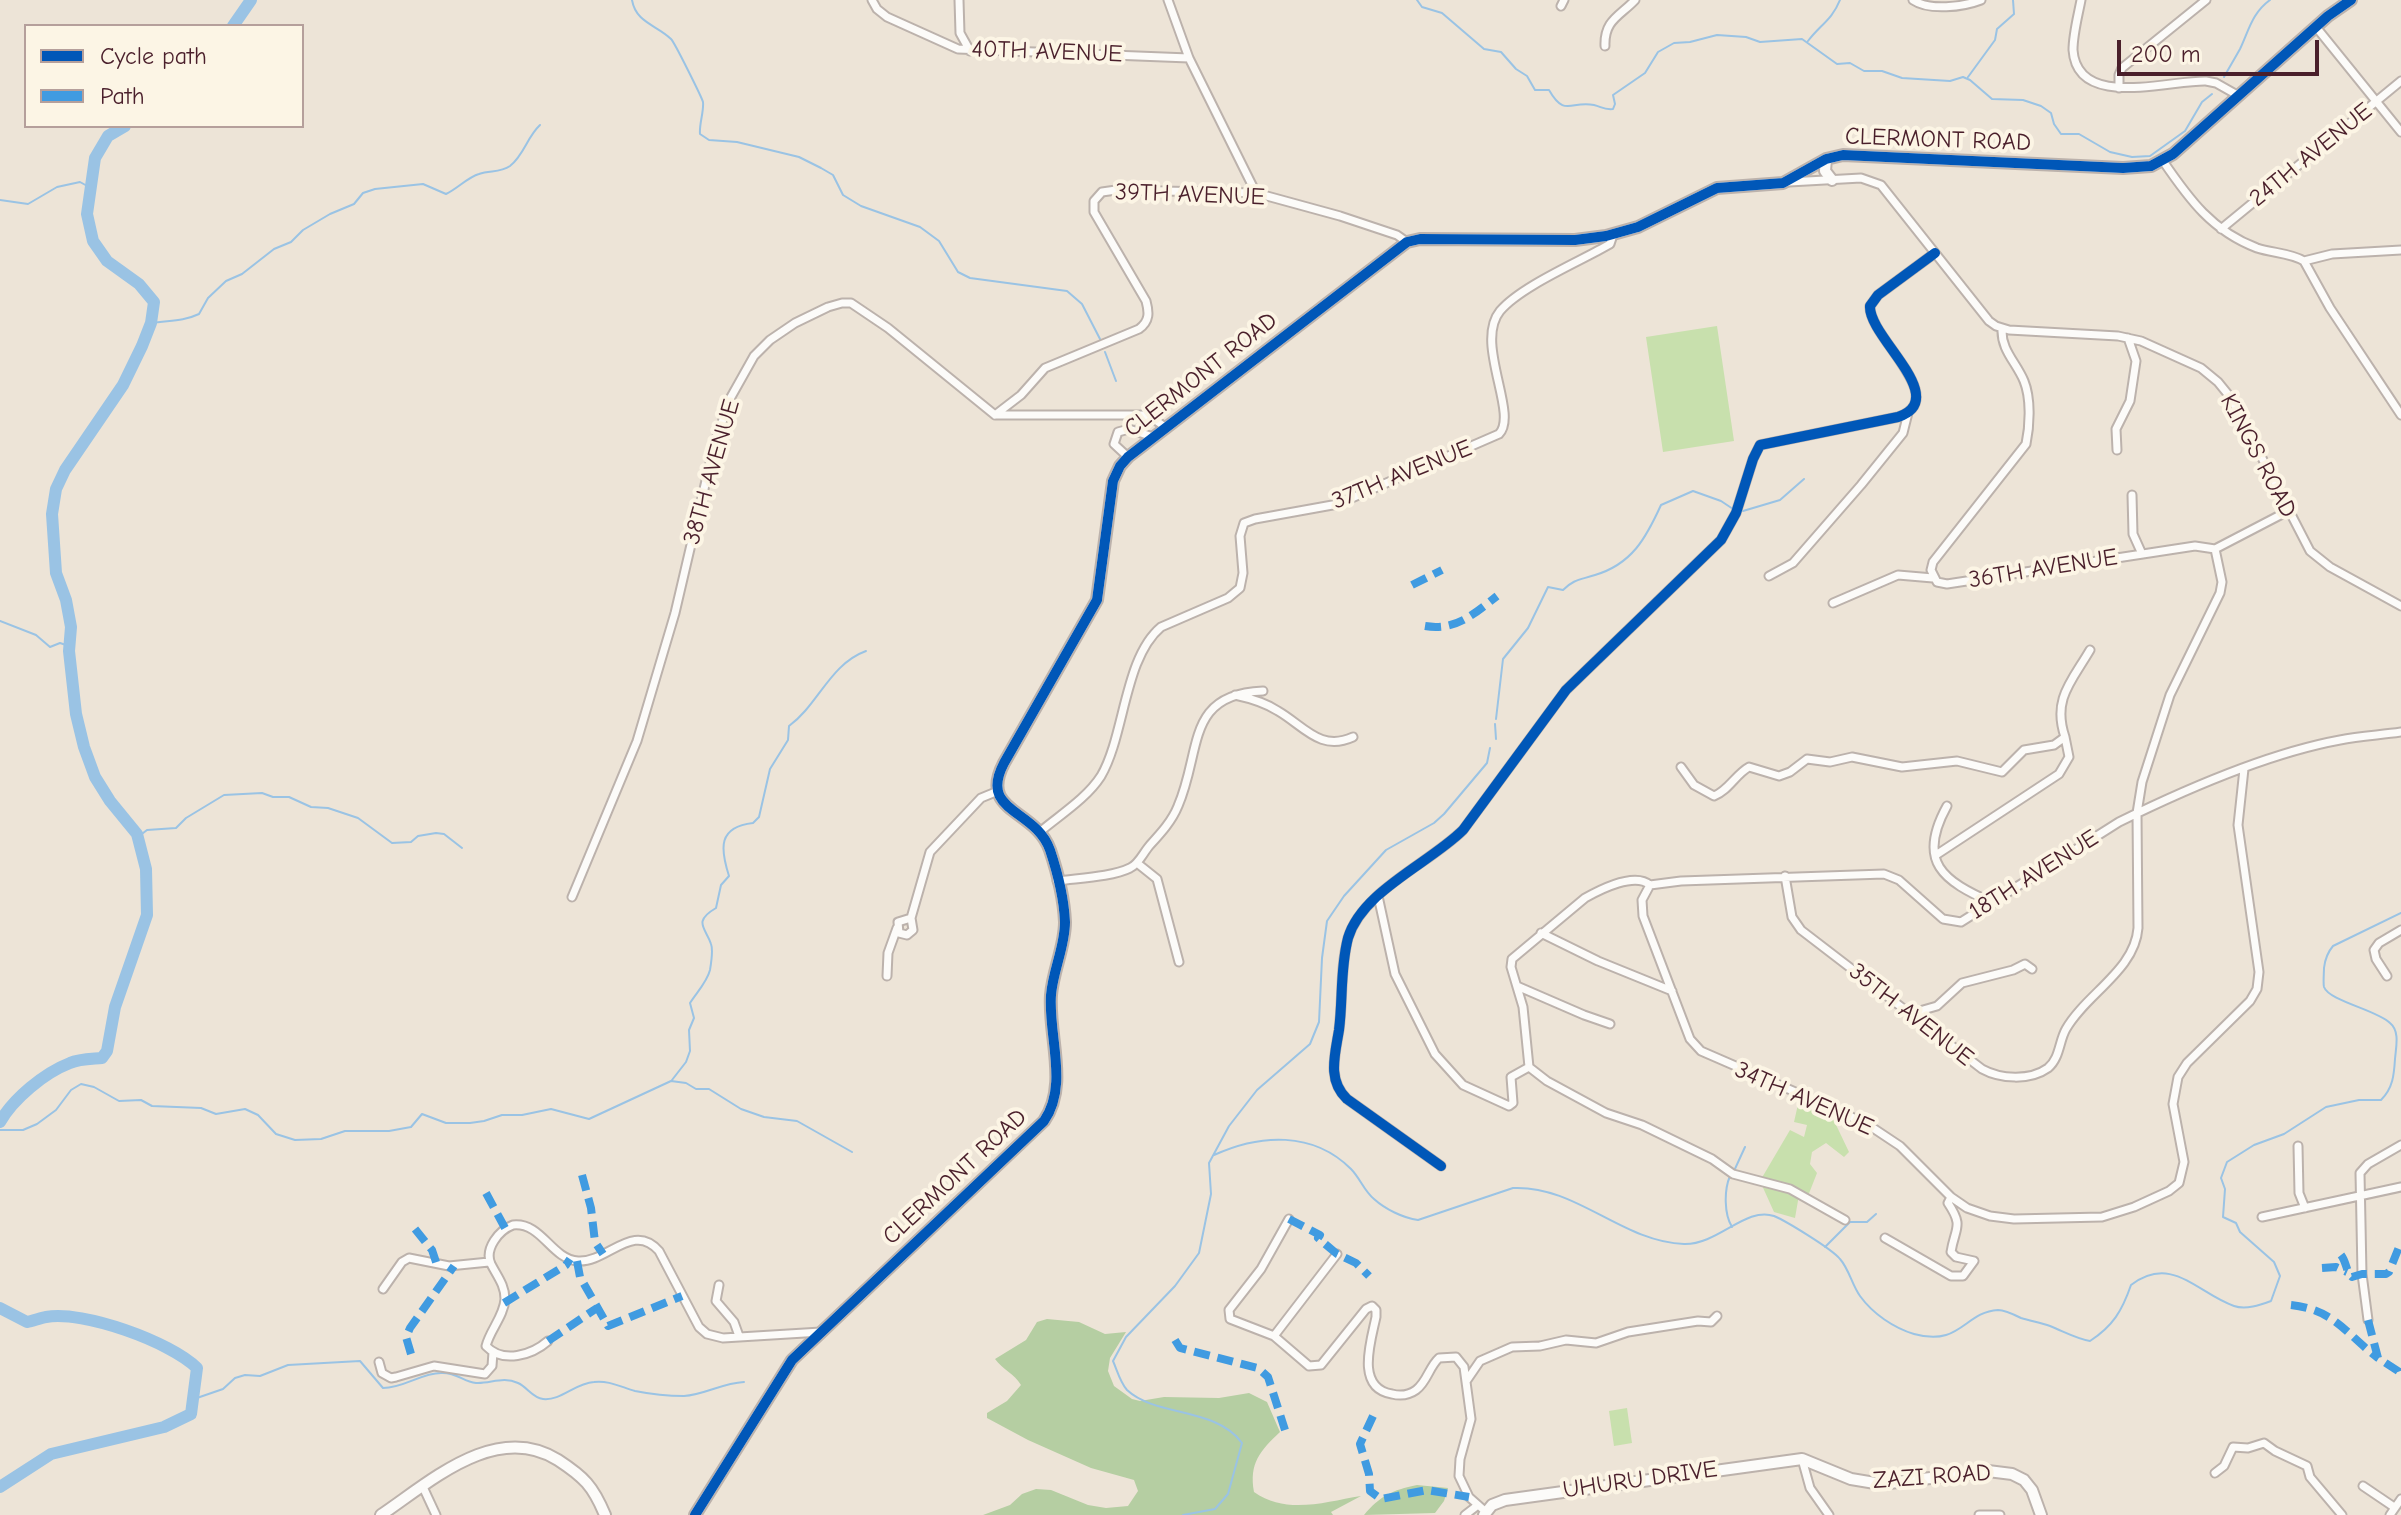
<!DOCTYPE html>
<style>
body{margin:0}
#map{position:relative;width:2401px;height:1515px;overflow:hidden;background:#ede4d7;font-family:"Comic Neue",sans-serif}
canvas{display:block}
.legend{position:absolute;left:24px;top:24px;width:280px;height:104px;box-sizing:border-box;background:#fcf5e5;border:2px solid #b59f9b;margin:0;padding:10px 14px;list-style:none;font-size:24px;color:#4a1f2b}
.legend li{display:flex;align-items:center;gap:16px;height:40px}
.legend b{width:40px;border:2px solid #b59f9b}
.scale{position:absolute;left:2117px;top:40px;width:202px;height:36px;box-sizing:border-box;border:4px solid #4a1f2b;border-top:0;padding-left:10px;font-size:24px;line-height:28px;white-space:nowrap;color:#4a1f2b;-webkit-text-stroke:6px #fcf5e5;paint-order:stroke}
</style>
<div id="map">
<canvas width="2401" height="1515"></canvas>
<ul class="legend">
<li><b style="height:10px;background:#0057b8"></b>Cycle path</li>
<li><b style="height:10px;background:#409be1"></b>Path</li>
</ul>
<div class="scale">200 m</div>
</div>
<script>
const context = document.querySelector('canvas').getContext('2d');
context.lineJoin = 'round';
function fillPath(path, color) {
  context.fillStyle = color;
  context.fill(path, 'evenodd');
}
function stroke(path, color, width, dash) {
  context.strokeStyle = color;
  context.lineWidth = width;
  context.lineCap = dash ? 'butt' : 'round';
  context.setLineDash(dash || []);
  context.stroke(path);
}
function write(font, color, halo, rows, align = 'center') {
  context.font = font + ' "Comic Neue",sans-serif';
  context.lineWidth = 8;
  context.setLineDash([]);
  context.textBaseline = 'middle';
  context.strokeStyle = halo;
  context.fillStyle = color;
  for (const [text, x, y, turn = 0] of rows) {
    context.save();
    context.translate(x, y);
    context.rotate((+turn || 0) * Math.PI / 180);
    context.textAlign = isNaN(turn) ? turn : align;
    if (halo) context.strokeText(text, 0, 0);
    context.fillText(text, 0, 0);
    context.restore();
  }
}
fillPath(new Path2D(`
 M1717,326l17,115 -71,11 -17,-115z
 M1799,1100l29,8 21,44 -5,5 -18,-14 -14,9 -2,12 7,9 -9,23 -9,-1 -4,23 -21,-6 -14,-31 30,-51 14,7 3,-12 -13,-3z
 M1627,1408l5,35 -18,3 -5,-35z`), '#c8e0ad');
fillPath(new Path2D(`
 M1047,1319l32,3 26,12 21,-2 -16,26 -2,13 6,15 18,13 8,2 24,-4 55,1 30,-5 18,9 13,30c-20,19 -31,31 -26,60 33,23 70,10 107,4l-30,16 2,3h-350l27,-10 12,-11 14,-5 15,1 37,15 18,3 22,-2 10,-15 -4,-11 -43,-12 -63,-28 -41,-22v-5l20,-12 14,-16c-7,-12 -18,-15 -26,-26l31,-19 11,-18z
 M1417,1485l31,3 -4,13 -9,12 -71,2c16,-19 28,-25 53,-30z`), '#b5cea2');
stroke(new Path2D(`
 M632,0c4,23 25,25 39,39 4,4 31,59 32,63 1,10 -4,22 -3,32l9,6 28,2 62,15 22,11 12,7 10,20 18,11 59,21 19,14 19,31 12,6 97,13 15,13 18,35
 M1417,0l5,7 20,6 42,36 17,3 15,17 11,7 8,14h14c16,28 22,10 45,15 8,2 10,5 19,4l2,-5 -2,-9 32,-22 13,-21 16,-9 16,-1 27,-7 29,2 14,5 42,-3 35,25 13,-1 14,8h18l20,7 48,3 13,-4 7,3 22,19 31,1 18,6 10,7 3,11 7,10h18l31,18 22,5 18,-1 35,-25 17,-29 10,-8
 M1808,41c12,-16 24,-21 32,-41
 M1968,77l27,-37 2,-11 17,-15 -1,-14
 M2224,77c5,-9 11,-19 16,-28 9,-19 12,-36 30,-49
 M0,200l28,4 29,-17 23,-5 9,5
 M151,323c18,-3 31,-1 48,-9l9,-16 18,-17 16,-7 32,-25 17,-7 12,-12 27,-16 24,-10 9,-11 12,-4 48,-5 23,10c11,-5 22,-17 33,-20 11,-4 21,-1 31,-8 14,-11 17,-29 30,-41
 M1105,352l11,29
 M1743,511l37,-11 24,-21
 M0,621l36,14 14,12 10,-4 9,3
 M1496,719l7,-60 25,-31 20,-41 15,3c11,-11 17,-10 32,-15 37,-11 51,-37 66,-70l32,-14 28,10 12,8
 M1495,724l1,15
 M138,837l9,-7 29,-2 10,-10 38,-23 38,-2 11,4h16l22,10 17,1 30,10 34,25 19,-1 7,-6 18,-3 8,1 18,14
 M672,1080l14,-18 4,-11 -1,-21 5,-12 -4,-15c7,-11 17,-21 20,-33 1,-6 3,-21 1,-26 -5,-16 -19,-22 5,-36l5,-23 8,-9c-9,-28 -11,-49 24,-53l6,-6 11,-48 18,-29 1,-14c29,-21 41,-62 77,-75
 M0,1130h23l14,-6 19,-14 15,-20 10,-6 13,3 25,14 22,-1 11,6 49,2 15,6 29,-5 13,6 18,19 19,6 26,-1 24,-8h44l22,-4 11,-13 24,9h24l14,-2 18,-6h20l29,-6 38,10 82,-38 15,2 10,6h13l32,20 23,8 33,4 55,31
 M1214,1155c46,-21 99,-24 137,14 9,9 13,22 23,30 11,10 29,19 44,21l95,-32c63,-3 109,54 171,56 34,1 62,-38 90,-28 12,5 58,33 66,43 9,10 12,26 20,37 13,18 34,32 54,38 47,13 50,-22 84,-24 7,0 17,5 23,8 10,3 20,5 29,8 15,6 25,12 40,15 23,-15 32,-30 41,-56 41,-31 66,8 103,21 12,4 26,-1 37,-5l9,-25 -6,-14 -34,-30 -4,-9 -13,-6 2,-28 -4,-11 6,-16 27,-17 30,-11 42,-27 33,-7h22c12,-12 13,-25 14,-41 1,-12 5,-28 -5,-36 -13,-13 -61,-22 -66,-36 -1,-4 0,-14 0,-19 1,-9 3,-15 9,-22l68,-33
 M1734,1171l11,-24
 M1730,1176c-6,14 -6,38 2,51
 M1825,1247l25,-25h17l9,-8
 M194,1399l29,-10 12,-11 10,-3 15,1 28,-11 72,-4 23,27c21,0 38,-15 58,-15 16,-1 22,9 35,10 14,1 27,-7 42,0 9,4 15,15 25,16 18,2 32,-16 51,-17 14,-2 27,5 41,9 15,3 34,5 49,5 20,-1 38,-13 60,-14
 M1183,1515l32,-6 13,-15 14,-51c-26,-36 -86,-26 -115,-53 -7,-8 -10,-20 -14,-29l13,-24 49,-51 24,-33 12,-59 -2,-31 20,-37 28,-36 53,-46 9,-22 3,-64 5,-37 17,-25 42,-46 48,-27 10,-9 43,-51 3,-15`), '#9ac3e4', 2);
stroke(new Path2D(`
 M233,26l18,-26
 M0,1122c13,-23 44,-49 70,-59 9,-4 22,-4 32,-5l5,-7 8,-44 32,-92 -1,-46 -9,-35 -27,-33 -15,-24 -11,-30 -8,-33 -7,-63 2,-24 -5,-27 -10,-27 -4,-59 4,-25 9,-19 58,-85 19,-39 9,-23 3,-21 -15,-18 -32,-23 -14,-20 -6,-27 8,-56 13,-22 17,-10
 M0,1308l27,14c6,-1 13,-4 19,-5 37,-7 125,25 151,51l-6,46 -27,13 -113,27 -51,33`), '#9ac3e4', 12);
const street = new Path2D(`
 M872,0l5,9 10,8 71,32 231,9
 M959,0l1,33 10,18
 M1168,0l21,58 67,135
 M1913,0c16,11 50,7 68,0
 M2081,0c-3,16 -8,34 -8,50 4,60 96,30 133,31l10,2 23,13
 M1561,6l3,-6
 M2316,27l85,105
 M1605,46c-1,-26 15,-30 30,-46
 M2119,88v-13l3,-7 84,-68
 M2163,161c26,38 49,70 94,87 15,5 34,5 47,13l26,47 71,107
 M1789,182l72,-4 20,7 108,136 7,5 13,4 109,6 23,5 60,27 17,14 13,16 79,153 20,16 71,39
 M2221,229l180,-148
 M2304,261l28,-7 69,-4
 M2002,329c-1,21 14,33 22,52 7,17 6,44 2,63l-93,118 -2,8 6,12 10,2 248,-38 20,3 73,-38
 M995,415l26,-20 24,-27 94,-39c11,-8 10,-17 7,-28l-52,-89v-11l8,-9 14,-2 140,3 84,23 57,19 10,7
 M2117,450l-1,-21 14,-28 6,-40 -8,-23
 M1128,457l-14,-13 4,-12 11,-3 24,8
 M2132,495l1,39 9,20
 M1769,576l24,-13 68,-78 42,-52 5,-20
 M1833,603l65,-28 35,3
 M1235,695c14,3 31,8 43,16 26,15 42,41 75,26
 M1681,767l13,18 20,11c14,-5 22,-22 35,-29l30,9 11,-4 17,-13 23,3 22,-5 50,10 55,-6 45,11 22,-22 30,-5 11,-8c-13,-38 7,-56 25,-87
 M1947,806c-31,56 -4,75 46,97
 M1041,831c19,-16 46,-33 60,-55 24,-41 23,-118 60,-149l67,-29 12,-10 3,-15 -3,-37 4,-13 11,-4 83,-15 161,-70c20,-20 -25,-91 1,-123 21,-25 81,-50 110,-67l3,-9
 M1936,855l123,-81 10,-17 -4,-20
 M1137,863l20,16 22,83
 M1785,876l7,41 9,13 181,139c18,10 48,12 66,-1 12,-10 11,-27 18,-39 20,-35 69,-59 72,-101l-1,-115 5,-31 28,-87 50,-102 2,-11 -7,-33
 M1057,881c21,-3 55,-4 73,-13 9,-4 13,-15 20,-23 11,-12 22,-24 28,-39 24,-55 7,-112 85,-115
 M1650,885l-8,15 1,16 47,123 11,12 138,60 31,15 30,20 51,51 16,11 23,8 24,3 88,-2 32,-10 35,-16 10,-8 5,-21 -11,-58 5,-27 9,-14 63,-62 7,-12 2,-17 -21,-147 6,-56
 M1378,896l17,78 40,80 28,31 46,21 4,-3 -2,-26 18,-10
 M572,897l65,-156 38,-128 40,-171 16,-45 23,-41 16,-16 25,-17 33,-16 14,-4h9l37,25 107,87h147l9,2 14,10
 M911,918l-13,4 1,11 8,2 6,-5 -2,-12 19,-66 51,-54 17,-7
 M1541,933l57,28 74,30
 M887,976l1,-23 9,-25
 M2387,976l-11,-17 -2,-9 5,-7 22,-13
 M1517,986l67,29 26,9
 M1909,1014l28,-8 25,-23 51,-13 12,-6 7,5
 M1529,1067l-6,-60 -12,-40 1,-8 73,-61c16,-9 50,-26 65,-13l31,-4 203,-7 15,6 44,39 18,3 158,-100c65,-32 150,-69 221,-82 20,-4 41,-5 61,-8
 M1529,1067l18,14 59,32 36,12 70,34 21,15 57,15 55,31
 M2298,1146l1,47 6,15
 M1441,1166l-94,-67c-20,-19 -12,-44 -8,-69 4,-31 1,-61 9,-92 14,-47 82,-75 115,-108l103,-140 155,-150 15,-27 17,-54 7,-14 138,-28c54,-19 -30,-80 -28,-111l8,-11 57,-42
 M2262,1217l139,-30
 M1289,1219l-28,50 -32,41 1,9 44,17 35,30 12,-1 45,-56 6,-3 4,4v7c-5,24 -21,71 16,77 8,2 17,1 24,-4 11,-8 13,-23 23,-32l17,-1 8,10 7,52 -11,40 -1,17 10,21 17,15
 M1885,1238l66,38h12l11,-15 -18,-4 -5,-5c4,-25 13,-25 -3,-49l3,-6
 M719,1285l-3,16 18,21 5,14
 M383,1289l19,-27 7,-4 40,8 40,-4
 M2368,1320l-6,-46 -2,-101 8,-9 33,-19
 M1274,1336l63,-82
 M548,1341c-16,14 -45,23 -62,5 4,-16 18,-30 19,-47 0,-14 -8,-23 -14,-35 -7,-15 8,-34 22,-39 29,-3 38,34 65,36 29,2 55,-40 81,-10l40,76 8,7 16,4 98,-6
 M379,1362l3,11 9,5 5,-1 38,-11 51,8 7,-8 1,-14
 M1467,1380l13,-19 32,-14 28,-1 26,-6 30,3 32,-11 70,-11 13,1 6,-6
 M1802,1459l8,29 19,27
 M2215,1473l9,-7 9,-19 15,1 16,-5 11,8 32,15 3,11 32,38
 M2363,1486l31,21
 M423,1487l13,28
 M1465,1515l13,-10
 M1979,1515h21
 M2390,1515l11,-16`);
const secondary = new Path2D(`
 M1826,159l-1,12 7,9
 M381,1515c49,-33 115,-94 177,-55 26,17 35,26 47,55
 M695,1515l97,-155 252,-239c25,-36 4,-85 7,-126 2,-25 14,-48 14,-73 -1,-23 -8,-51 -15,-72 -15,-42 -72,-37 -46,-87l93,-163 16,-119 7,-15 8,-9 279,-215 13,-3 155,1 31,-4 32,-9 79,-39 66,-5 43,-24 17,-4 280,13 28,-2 22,-12 155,-138 23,-16
 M1484,1515l8,-10 13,-5 297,-41 49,20 30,5 107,-13 24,3 12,6 8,10 9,25`);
stroke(street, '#bcb2ac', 11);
stroke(secondary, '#bcb2ac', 14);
stroke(street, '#fcfbf9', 7);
stroke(secondary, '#fcfbf9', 10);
stroke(new Path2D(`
 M1412,585l30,-15
 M1425,626c31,5 49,-12 72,-30
 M582,1175l9,33 4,34 8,12
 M486,1193l19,35
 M1289,1219l31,16 -2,3 19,16 19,9 13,13
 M415,1229l17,21 5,15
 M2341,1255c6,8 5,17 11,22l10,-3h24l3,-2 12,-30
 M577,1261l3,16 28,49 74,-30
 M2322,1268l14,-1 11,5
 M504,1303l62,-38 4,-6
 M2291,1305c44,5 55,29 87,53
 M2368,1320l10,38 20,13 3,8
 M1175,1340l5,8 78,20 10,9 17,53
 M548,1341l49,-33
 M411,1354l-5,-17 4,-9 44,-62
 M1373,1416l-13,28 9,30 1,17 11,8 46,-9 42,7`), '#409be1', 8, [16, 8]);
stroke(new Path2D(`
 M1441,1166l-94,-67c-20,-19 -12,-44 -8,-69 4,-31 1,-61 9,-92 14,-47 82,-75 115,-108l103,-140 155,-150 15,-27 17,-54 7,-14 138,-28c54,-19 -30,-80 -28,-111l8,-11 57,-42
 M695,1515l97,-155 252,-239c25,-36 4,-85 7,-126 2,-25 14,-48 14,-73 -1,-23 -8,-51 -15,-72 -15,-42 -72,-37 -46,-87l93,-163 16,-119 7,-15 8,-9 279,-215 13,-3 155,1 31,-4 32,-9 79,-39 66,-5 43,-24 17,-4 280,13 28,-2 22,-12 155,-138 23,-16`), '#0057b8', 10);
write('24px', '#4a1f2b', '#fcf5e5', [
 ["40TH AVENUE",1047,52,2],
 ["CLERMONT ROAD",1938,140,2],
 ["24TH AVENUE",2311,155,-39],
 ["39TH AVENUE",1190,195,2],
 ["CLERMONT ROAD",1201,375,-38],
 ["KINGS ROAD",2258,456,62],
 ["38TH AVENUE",712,472,-74],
 ["37TH AVENUE",1402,475,-22],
 ["36TH AVENUE",2043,569,-9],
 ["18TH AVENUE",2034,875,-32],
 ["35TH AVENUE",1911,1015,38],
 ["34TH AVENUE",1804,1099,24],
 ["CLERMONT ROAD",955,1177,-43],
 ["ZAZI ROAD",1932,1477,-4],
 ["UHURU DRIVE",1640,1480,-8]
]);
</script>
